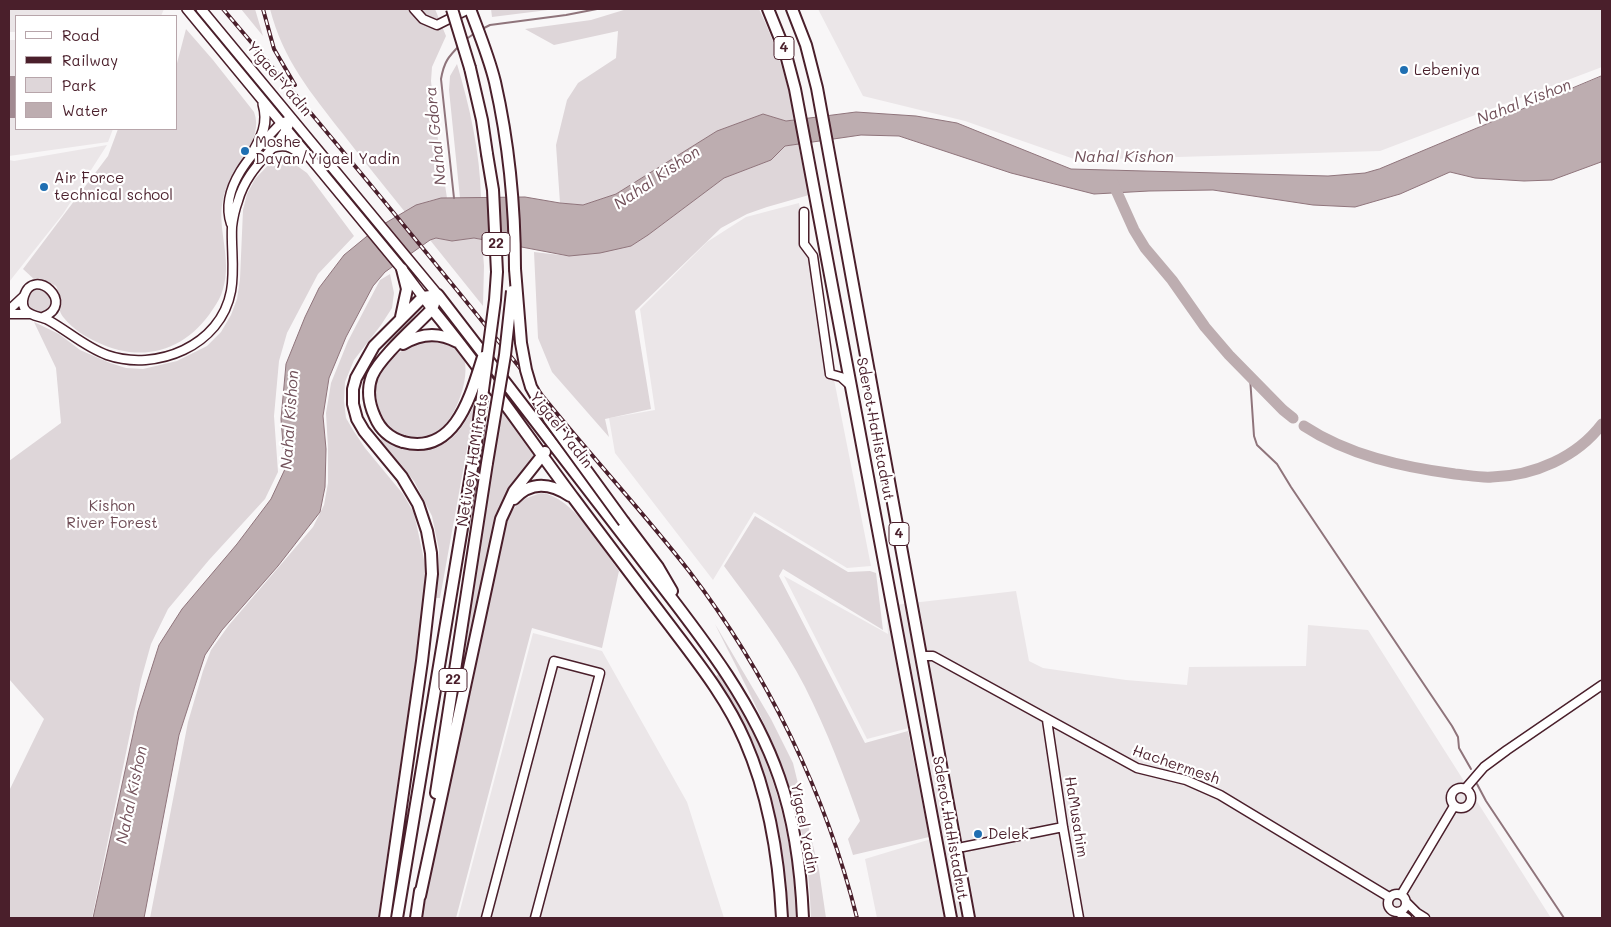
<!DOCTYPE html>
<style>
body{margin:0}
#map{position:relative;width:1611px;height:927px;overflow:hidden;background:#f8f6f7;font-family:Mali,sans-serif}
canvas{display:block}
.frame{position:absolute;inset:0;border:10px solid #4a1f2b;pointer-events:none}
.legend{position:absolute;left:15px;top:15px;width:162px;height:115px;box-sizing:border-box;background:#fff;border:1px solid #b7a5aa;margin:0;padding:6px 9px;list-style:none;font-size:15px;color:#4a1f2b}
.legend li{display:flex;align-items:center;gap:10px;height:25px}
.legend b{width:25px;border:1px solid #b7a5aa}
</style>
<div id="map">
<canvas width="1611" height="927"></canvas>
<div class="frame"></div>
<ul class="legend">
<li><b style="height:6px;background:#fff"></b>Road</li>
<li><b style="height:6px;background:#4a1f2b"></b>Railway</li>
<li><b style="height:14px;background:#ded6d9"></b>Park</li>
<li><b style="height:14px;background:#bdadb0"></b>Water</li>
</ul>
</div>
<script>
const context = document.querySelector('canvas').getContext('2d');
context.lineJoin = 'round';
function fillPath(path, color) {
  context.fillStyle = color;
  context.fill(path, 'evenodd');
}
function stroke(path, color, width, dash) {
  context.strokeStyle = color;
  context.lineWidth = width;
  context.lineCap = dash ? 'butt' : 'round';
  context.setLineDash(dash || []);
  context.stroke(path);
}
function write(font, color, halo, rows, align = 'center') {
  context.font = font + ' Mali,sans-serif';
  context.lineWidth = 4.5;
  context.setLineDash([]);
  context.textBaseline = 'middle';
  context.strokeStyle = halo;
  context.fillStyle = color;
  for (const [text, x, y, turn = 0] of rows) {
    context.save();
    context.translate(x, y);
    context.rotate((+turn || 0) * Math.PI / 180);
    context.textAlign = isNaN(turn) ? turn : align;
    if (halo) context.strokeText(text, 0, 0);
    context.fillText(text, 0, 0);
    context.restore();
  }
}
fillPath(new Path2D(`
 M9,9h155l-3,7h-145v16h-7z
 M818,9h784v58l-222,84 -303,9 -112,-39 -102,-25z
 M9,40h7v89h97l-5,13 -99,14z
 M107,145l-44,69 -54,68v-122l5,1z
 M799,203l72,363 -24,2 -93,-56 -41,68 -98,-127 -6,-35 46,-8 -15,-101 67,-67 39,-25z
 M784,576l104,58 -2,-28 130,-15 13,70 14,7 83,12 61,5 2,-18 117,-1 2,-41 60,5 183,288h-674l-12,-59 66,-20 -22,-111 -42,11z
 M533,633l69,18 85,151 37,116h-266z`), '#ebe6e8');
fillPath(new Path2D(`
 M241,9h14l8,27z
 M270,9h165l11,27 -14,31 -1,14 5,46 11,71c-15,0 -30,7 -42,14 -21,-26 -42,-52 -62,-78 -32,-41 -60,-74 -73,-125z
 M491,9h65l-64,8z
 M627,9h132c17,35 28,72 37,110l-10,2 -23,-7 -46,17 -101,63 -33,11 -23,-2 -4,-58 11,-45 11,-17 38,-25 2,-27 -64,14 -29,-16 66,-9z
 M186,29l27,31 41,52c11,28 -23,56 -30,83 -9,31 9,63 -1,94 -2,8 -6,14 -10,20 -27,42 -71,55 -116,33 -13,-6 -24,-13 -33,-24 -9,-11 -2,-21 -8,-32l-12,-6 -8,1 -13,-12 85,-113 10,-27h58v-62z
 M457,64c13,44 23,88 24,134h-21l-11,-108 1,-14z
 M798,144l11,51 -42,12 -20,7 -26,14 -86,83 16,98 -46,10 4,18 -57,-65 -14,-34 -4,-86 35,4 62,-10 17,-11 76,-57 47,-18 14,-14z
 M276,157l13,3 18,13 47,63 -36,38 -31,59 -8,28 -5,55 4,56 -13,27 -56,61 -41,49 -17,35 -10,36 -49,238h-83v-127l35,-72 -35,-40v-218l52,-38 -5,-55 -22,-46 25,12 21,16 30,13 16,5 17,1 34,-8 30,-15 14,-14 10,-17 6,-16 3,-20 3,-69 4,-16 8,-15z
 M436,238l16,3 22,-3 8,2 2,26 -1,40 -53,-66z
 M390,274l4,19 -2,15 -11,17 -27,35 -9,22 -1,19 2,17 7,12 12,18 38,46 11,19 12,56 -3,39 -45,310h-228l38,-196 15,-51 8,-21 18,-25 84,-98 11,-22 4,-22v-35l-2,-35 5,-30 17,-42 32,-61z
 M26 301a13 13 0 1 1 26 0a13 13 0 1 1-26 0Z
 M429,341c9,0 21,0 29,7 18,16 0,66 -16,80 -7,7 -21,11 -32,10 -29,-3 -45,-40 -31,-64 10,-18 30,-30 50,-33z
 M475,404l-35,194h-5l3,-20 1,-28 -7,-34 -18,-35 -35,-40 5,-4c18,13 43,17 63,5 13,-9 21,-25 28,-38z
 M501,408l35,50 -40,61 -33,148h-4z
 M541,493c32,3 59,53 78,78l-17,77 -70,-20 -76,290h-34l29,-143 22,-93 24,-124 9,-33 4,-12 6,-7 8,-7z
 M755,516l93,56 22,-1 6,2 7,57 -100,-61 -4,7 86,167 43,-12 21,106 -76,18 -5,-16 12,-18c-16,-46 -33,-90 -55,-134 -22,-43 -52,-82 -81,-121z
 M715,624l56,95 22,44 26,107 7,48h-15c-1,-26 -3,-53 -8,-79 -15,-77 -54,-146 -88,-215z
 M720,673c50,76 73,155 77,245h-10c0,-58 -11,-117 -34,-171 -10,-24 -24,-48 -38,-70z`), '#ded6d9');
const water = new Path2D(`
 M1602,76v83l-1,3 -49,18 -28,1 -49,-3 -25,-6 -50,22 -45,13 -42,-2 -100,-15 -64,1 -55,3 -83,-21 -112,-37 -38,-1 -76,11 -14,14 -47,18 -76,57 -17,11 -31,7 -31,3 -95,-18 -22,3 -16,-3 -6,2 -45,32 -12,14 -27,51 -17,41 -6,38 3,33 -1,38 -5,25 -42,54 -56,64 -17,25 -26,80 -35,183h-51l45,-207 21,-66 23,-36 55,-65 34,-45 14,-30 -4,-50 5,-55 19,-47 14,-29 25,-33 33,-27 39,-23 25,-7 84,-1 35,6 23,2 33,-11 101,-63 46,-17 23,7 70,-9 60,4 41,7 114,46 257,7 37,-3 14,-4z`);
fillPath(water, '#bdadb0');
stroke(water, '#8f747b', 1);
stroke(new Path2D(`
 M482,29l8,-4 76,-10 31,-6
 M465,40l10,-7
 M454,198l-13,-119c3,-17 7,-22 19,-34
 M1250,377l4,59 3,9 20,19 14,23 161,239 6,11 1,11 12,21
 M1477,784l9,17 78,117`), '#8f747b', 2);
stroke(new Path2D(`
 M1111,179l23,51 11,18 27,32 33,47 24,28 54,55 10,8
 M1304,426c44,29 98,41 151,48 12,1 25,4 37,3 42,-1 85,-20 110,-53`), '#bdadb0', 11);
stroke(new Path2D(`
 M9,97h7`), '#a18a91', 42);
const minor = new Path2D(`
 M414,9l9,10 14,6 32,-16
 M804,212v32l9,12 17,118
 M231,224c-13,-38 26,-76 49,-100l6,-3
 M9,310l15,-14
 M9,314h20
 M43,317c34,-13 -9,-52 -19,-21 -6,20 14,19 24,24 20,11 37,27 59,35 49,17 114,-9 124,-64 4,-21 0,-43 1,-64 1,-9 3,-18 6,-26 10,-36 40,-51 54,-82
 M830,374l11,3 10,9
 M922,656h11l204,112 49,12 34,15 169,102
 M1047,720l16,107 16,91
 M1451 798a10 10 0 1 1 20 0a10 10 0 1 1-20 0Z
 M1465,789l19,-22 23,-17 95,-65
 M963,847l100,-20
 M1388 903a9 9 0 1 1 18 0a9 9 0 1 1-18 0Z
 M1401,895l53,-89
 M1406,902l11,11 8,5
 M1398,912l9,6
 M486,918l68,-257 46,12 -65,245`);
const major = new Path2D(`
 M187,9l215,260 30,40
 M201,9l237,286
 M271,148c13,-5 20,-2 31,7
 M252,154c9,-16 17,-30 11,-50`);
const highway = new Path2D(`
 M470,9c9,24 19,48 25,73 14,62 20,124 20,187
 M768,9l17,42 10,38 156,829
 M792,9l14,36 11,43 152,830
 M470,68l12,52 5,34
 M438,295c66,85 132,171 198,257 53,70 114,141 143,225 16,45 22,94 24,141
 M432,309c51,61 95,127 143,191 32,43 64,85 96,127 27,36 56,72 74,114 24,55 34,117 37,177
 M401,317l6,-28 -5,-20
 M403,344c18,-11 36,-12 54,-2
 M403,442c-13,-4 -23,-13 -28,-25 -6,-13 -8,-28 -3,-41 8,-19 45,-51 60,-67l2,-5
 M514,499c17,-18 36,-16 56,-3
 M624,522l34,45 14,24
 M436,793l51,-330
 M420,896l81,-377 13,-28 31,-39
 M385,918l37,-257 10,-87 -1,-21 -4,-22 -9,-27 -16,-27 -38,-46 -7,-12 -4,-15v-15l3,-11 18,-32 49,-49 15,-2
 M397,918l78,-468
 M416,918l4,-27`);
stroke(minor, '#4a1f2b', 11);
stroke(major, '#4a1f2b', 12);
stroke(highway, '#4a1f2b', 14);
stroke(minor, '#fff', 8);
stroke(major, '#fff', 9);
stroke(highway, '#fff', 10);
const rail = new Path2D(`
 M223,9c109,128 216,258 322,390 47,58 98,113 144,172 78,102 137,223 168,347
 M263,9l11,40 21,36`);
stroke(rail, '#4a1f2b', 4);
stroke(rail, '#fff', 2, [5.5]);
const highwayBridge = new Path2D(`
 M452,9l18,59
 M515,269l6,74 5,27 5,17 18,32 75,103
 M403,442c53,14 68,-48 80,-85
 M475,450l20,-150 2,-28 -4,-82 -6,-36
 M487,463l18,-108 7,-64`);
stroke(highwayBridge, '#4a1f2b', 14, []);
stroke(highwayBridge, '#fff', 10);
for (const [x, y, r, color] of [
 [1404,70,5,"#1f6fb2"],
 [245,151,5,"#1f6fb2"],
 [44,187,5,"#1f6fb2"],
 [978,834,5,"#1f6fb2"]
]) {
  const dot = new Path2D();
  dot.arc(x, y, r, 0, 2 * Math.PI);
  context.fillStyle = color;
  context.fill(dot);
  stroke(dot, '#fff', 2);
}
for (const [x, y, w] of [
 [784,48,20],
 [496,244,28],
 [899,534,20],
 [453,680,28]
]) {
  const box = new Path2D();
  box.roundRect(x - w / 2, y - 11.5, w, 23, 4);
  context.fillStyle = '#fff';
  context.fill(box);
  stroke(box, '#4a1f2b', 1);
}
write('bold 14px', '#4a1f2b', null, [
 ["4",784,48],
 ["22",496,244],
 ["4",899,534],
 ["22",453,680]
]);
write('15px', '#4a1f2b', '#fff', [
 ["Lebeniya",1414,70],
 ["Moshe",255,142],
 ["Dayan/Yigael Yadin",255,159],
 ["Air Force",54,178],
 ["technical school",54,195],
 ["Delek",988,834]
], 'left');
write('15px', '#4a1f2b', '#fff', [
 ["Yigael Yadin",279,79,50],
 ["Sderot HaHistadrut",875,429,79],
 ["Yigael Yadin",561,430,52],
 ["Netivey HaMifrats",473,460,-81],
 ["Hachermesh",1176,765,19],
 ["HaMusahim",1076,817,81],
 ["Yigael Yadin",804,828,79],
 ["Sderot HaHistadrut",950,828,80]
]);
write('15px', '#6f4d56', '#fff', [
 ["Kishon",112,506],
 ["River Forest",112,523]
]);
write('italic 16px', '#72515a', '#fff', [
 ["Nahal Kishon",1524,102,-21],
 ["Nahal Gdora",436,136,-96],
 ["Nahal Kishon",1124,157],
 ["Nahal Kishon",657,178,-34],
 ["Nahal Kishon",290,420,-86],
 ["Nahal Kishon",132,795,-78]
]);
</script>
